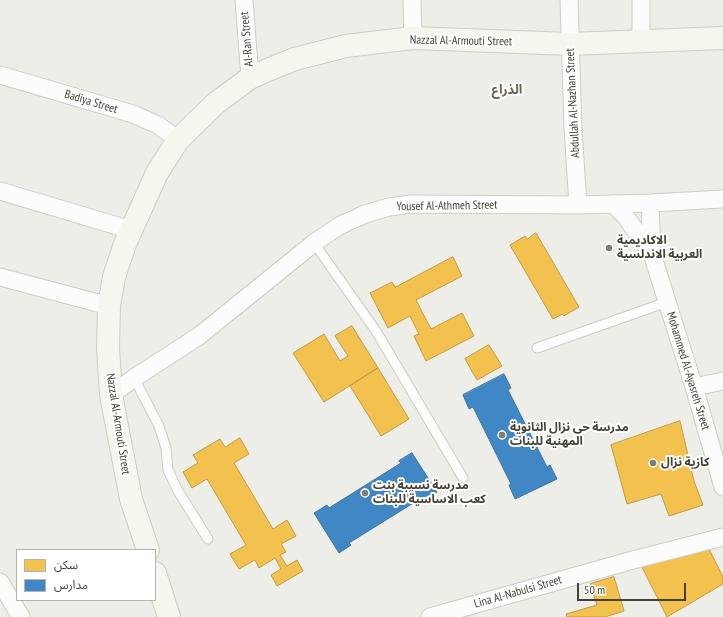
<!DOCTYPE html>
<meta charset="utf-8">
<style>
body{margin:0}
#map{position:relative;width:723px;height:617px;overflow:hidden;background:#eeeee8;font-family:"PT Sans Narrow","Noto Sans Arabic",sans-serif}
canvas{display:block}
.legend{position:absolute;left:16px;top:549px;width:140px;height:52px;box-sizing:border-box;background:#fff;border:1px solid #b5b3ae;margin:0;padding:5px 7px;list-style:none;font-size:12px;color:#454134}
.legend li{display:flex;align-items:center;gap:8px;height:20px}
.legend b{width:20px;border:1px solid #b5b3ae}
.scale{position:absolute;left:577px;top:583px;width:109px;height:18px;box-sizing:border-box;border:2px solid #454134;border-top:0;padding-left:5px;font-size:12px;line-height:14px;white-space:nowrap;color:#454134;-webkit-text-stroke:3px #fff;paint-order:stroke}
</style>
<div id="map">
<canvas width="723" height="617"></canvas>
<ul class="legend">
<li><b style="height:11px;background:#f2c14e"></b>سكن</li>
<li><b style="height:11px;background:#3f88c5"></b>مدارس</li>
</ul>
<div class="scale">50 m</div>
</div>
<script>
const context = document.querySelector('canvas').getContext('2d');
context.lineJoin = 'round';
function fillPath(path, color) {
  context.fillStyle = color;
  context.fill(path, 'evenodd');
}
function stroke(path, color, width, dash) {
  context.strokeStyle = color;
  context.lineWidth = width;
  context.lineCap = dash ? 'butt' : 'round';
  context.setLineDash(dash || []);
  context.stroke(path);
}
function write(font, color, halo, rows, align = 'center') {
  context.font = font + ' "PT Sans Narrow","Noto Sans Arabic",sans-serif';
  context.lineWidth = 4;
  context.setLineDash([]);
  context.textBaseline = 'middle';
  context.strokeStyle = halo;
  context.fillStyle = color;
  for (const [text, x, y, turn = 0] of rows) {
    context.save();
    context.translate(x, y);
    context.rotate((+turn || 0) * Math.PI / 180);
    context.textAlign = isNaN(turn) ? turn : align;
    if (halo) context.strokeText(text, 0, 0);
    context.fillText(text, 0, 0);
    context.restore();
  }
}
const homes = new Path2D(`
 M536,233l43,74 -15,9 -2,-2 -9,5 -43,-74 15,-9 2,3z
 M453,257l9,19 -46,24 15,29 31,-16 12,23 -48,25 -12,-25 5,-2 -9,-18 -22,12 -18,-35 22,-11 3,5z
 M352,326l26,42 -54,34 -31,-49 31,-19 16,27 8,-5 -13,-20z
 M489,345l13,21 -25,14 -12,-21z
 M378,368l31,51 -28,17 -31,-50z
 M680,421l14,60 9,24 -34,11 -8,-22 -34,10 -16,-59z
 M240,438l9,16 -15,9 39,66 14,-9 9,16 -15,8 5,8 -6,3 7,11 10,-6 6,11 -26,15 -6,-11 10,-6 -6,-11 -16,10 -4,-8 -16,9 -9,-15 16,-9 -39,-66 -15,9 -9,-16 15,-9 -5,-8 27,-16 5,8z
 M708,547l15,30v7l-56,33 -25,-50z
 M614,577l10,34 -19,6h-38l-1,-3 31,-9 -7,-21z`);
fillPath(homes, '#f2c14e');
stroke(homes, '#be9b46', 1);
const schools = new Path2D(`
 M504,374l7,14 -3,2 39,77 3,-2 7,14 -42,20 -6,-14 2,-1 -38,-77 -4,2 -6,-14z
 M412,453l25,39 -13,8 -1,-3 -74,46 2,2 -12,8 -25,-40 13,-8 2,3 72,-45 -2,-2z`);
fillPath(schools, '#3f88c5');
stroke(schools, '#41739a', 1);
const lane = new Path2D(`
 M314,243l62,88 87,147
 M537,348l130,-46
 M134,378l25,48 7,22 2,22 10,21 30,48`);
const street = new Path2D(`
 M244,0l6,78
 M412,0l1,38
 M569,0l4,129 5,76
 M641,0v42
 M0,75l133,39 25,11 20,15
 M0,191l131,39
 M650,203l2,51 42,133 29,100
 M613,204l13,13 26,37
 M0,277l109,29
 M694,387l29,-6
 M111,395l23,-17 65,-42 115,-93 25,-17 26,-12 24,-7 22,-3 167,1 72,-2 73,-4
 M0,582l21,35
 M430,617l203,-57 90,-23`);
const secondary = new Path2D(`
 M148,550l-17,-51 -20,-104 -3,-47 1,-42 5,-29 11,-33 32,-71 21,-33 38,-37 34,-25 20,-9 25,-10 51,-13 67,-8 157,6 153,-6
 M155,573l14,44`);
stroke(lane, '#cdccc5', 11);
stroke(street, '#cdccc5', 19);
stroke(secondary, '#cecdbf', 24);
stroke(lane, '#fcfcfc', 9);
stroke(street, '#fcfcfc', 17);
stroke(secondary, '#f6f5ee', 22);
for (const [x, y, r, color] of [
 [609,248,4,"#807e73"],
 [502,435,4,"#807e73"],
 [653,463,4,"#807e73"],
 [365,493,4,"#807e73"]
]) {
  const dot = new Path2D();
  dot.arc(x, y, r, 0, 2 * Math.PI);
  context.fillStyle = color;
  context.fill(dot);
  stroke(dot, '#fff', 1.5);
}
write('12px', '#454134', '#fff', [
 ["Al-Ran Street",247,39,-95],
 ["Nazzal Al-Armouti Street",461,41,1],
 ["Badiya Street",91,102,17],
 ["Abdullah Al-Nazhan Street",573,103,-93],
 ["Yousef Al-Athmeh Street",447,206,-1],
 ["Mohammed Al-Ayasreh Street",688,371,73],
 ["Nazzal Al-Armouti Street",118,424,81],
 ["Lina Al-Nabulsi Street",518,592,-16]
]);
write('bold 12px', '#454134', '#fff', [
 ["الاكاديمية",617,241],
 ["العربية الاندلسية",617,255],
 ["مدرسة حي نزال الثانوية",510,428],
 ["المهنية للبنات",510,442],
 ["كازية نزال",661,463],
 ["مدرسة نسيبة بنت",373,486],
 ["كعب الاساسية للبنات",373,500]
], 'left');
write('bold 13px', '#68614b', '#fff', [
 ["الذراع",507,90]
]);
</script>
